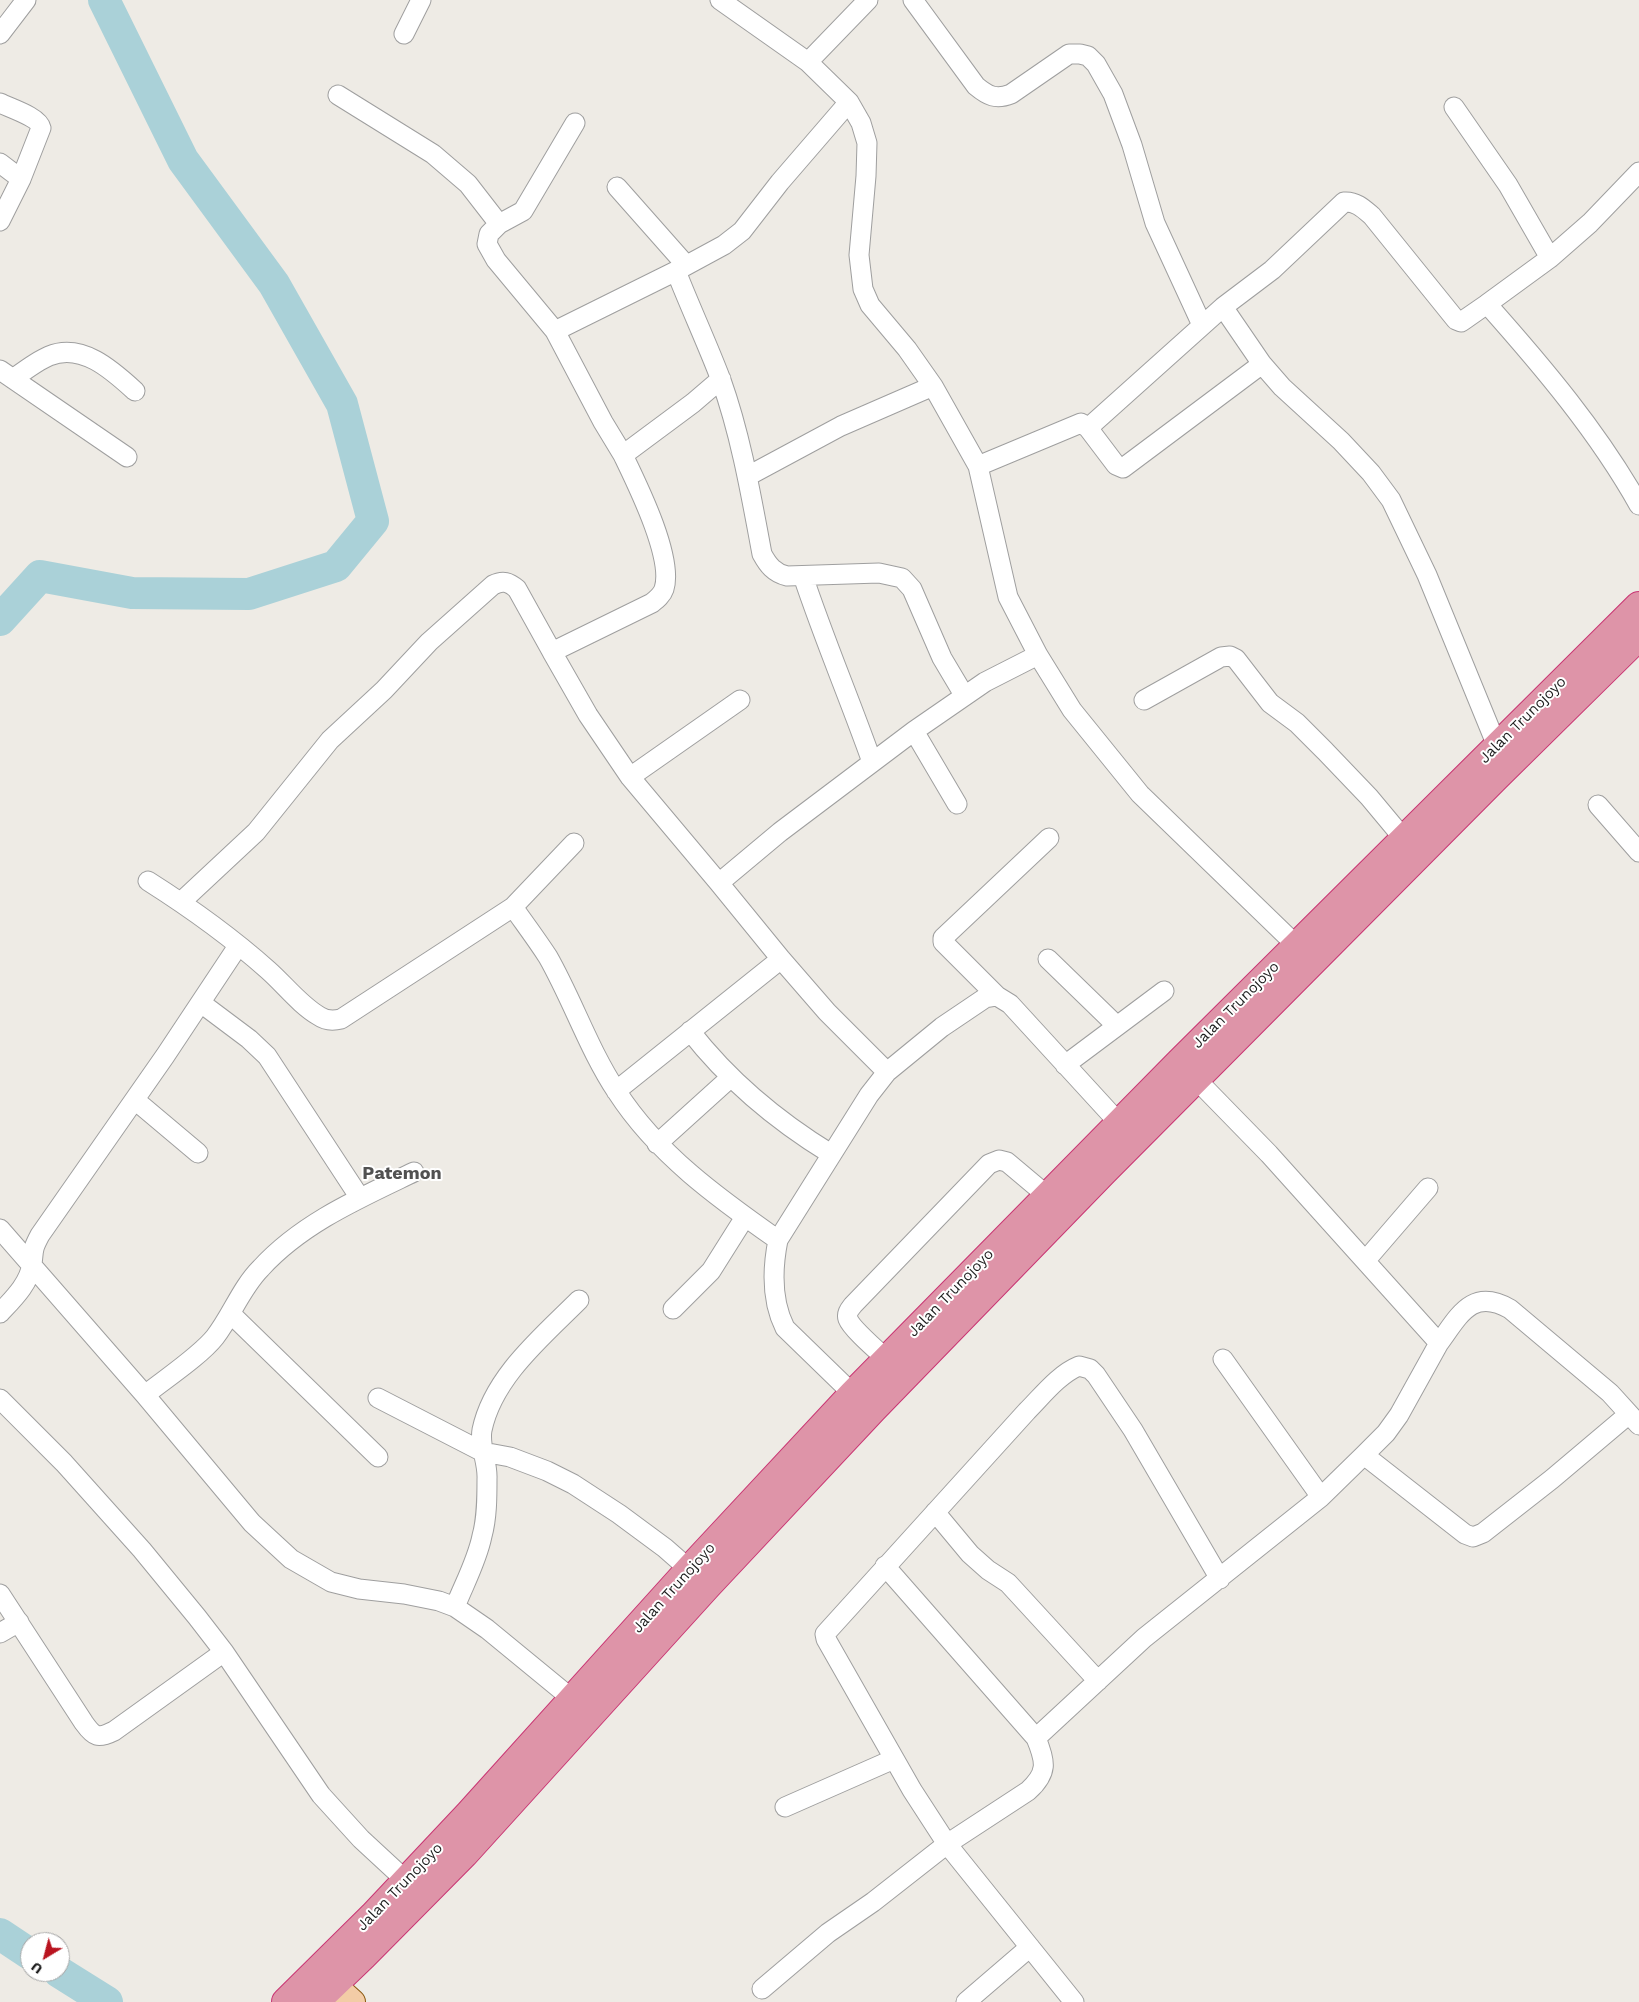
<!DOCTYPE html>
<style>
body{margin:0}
#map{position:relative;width:1639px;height:2002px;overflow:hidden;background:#eeebe5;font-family:"Work Sans",sans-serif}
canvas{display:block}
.north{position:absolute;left:20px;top:1932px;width:50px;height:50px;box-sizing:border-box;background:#fff;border:1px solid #a5a5a5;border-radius:50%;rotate:217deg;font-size:14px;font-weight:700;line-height:20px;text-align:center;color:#1e1e1e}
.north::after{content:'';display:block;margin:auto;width:18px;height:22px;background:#b9131f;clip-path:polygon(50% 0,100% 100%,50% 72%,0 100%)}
</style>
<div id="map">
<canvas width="1639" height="2002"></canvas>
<div class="north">U</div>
</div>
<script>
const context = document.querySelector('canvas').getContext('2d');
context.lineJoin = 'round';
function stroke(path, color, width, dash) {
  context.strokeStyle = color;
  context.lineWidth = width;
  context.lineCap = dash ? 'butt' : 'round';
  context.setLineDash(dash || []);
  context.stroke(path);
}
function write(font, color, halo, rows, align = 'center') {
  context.font = font + ' "Work Sans",sans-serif';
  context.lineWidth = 4;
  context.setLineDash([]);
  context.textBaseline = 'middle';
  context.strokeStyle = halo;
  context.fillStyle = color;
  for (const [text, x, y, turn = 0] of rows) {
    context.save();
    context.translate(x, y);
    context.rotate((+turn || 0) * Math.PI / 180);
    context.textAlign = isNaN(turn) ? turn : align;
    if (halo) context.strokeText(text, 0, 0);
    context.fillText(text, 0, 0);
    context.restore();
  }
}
stroke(new Path2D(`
 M0,620l40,-44 92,17 117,1 87,-28 37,-45 -31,-117 -68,-120 -91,-124 -79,-160
 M0,1934l30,20
 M59,1972l48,30`), '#aad1d8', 32);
const minor = new Path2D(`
 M720,0l88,62 41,40 12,21 6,20 -1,33 -7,79 4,34 7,16 37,44 26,37 45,80 30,131 30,58 34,55 68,84 156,151
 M913,0l63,86c12,10 20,14 35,8l58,-40h11l8,2 8,8 17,30 19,51 23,78 47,102
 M0,34l26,-34
 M404,34l17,-34
 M808,62l60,-62
 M338,95l95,59 35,30 31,40
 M849,102l-69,80 -38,49 -18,14 -48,26c14,36 31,72 45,109 20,56 30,115 41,174 6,11 12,19 25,22l92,-3 23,5 10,11 30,69 22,37
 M0,103c10,5 39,14 41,25l-20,51 -21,42
 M1454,107l54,78 42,73 40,-35 49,-51
 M575,123l-52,88 -24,13 -10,10 -2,10 9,16 59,71 48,91 20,33 70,-52 28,-24
 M0,163l21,16
 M617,187l69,78
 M1550,258l-63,46c56,63 111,128 152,201
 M1223,307l39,57 20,23 59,54 30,32 20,27 36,75 70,171
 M555,331l121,-60
 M0,370l127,87
 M13,379c11,-8 24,-18 36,-23 33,-14 64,15 86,35
 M1088,428l135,-121 49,-37 72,-68c12,-1 20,7 28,14l84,104 5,2 3,-2 23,-16
 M978,466l103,-43 7,5 28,37 7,3 139,-104
 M748,476l93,-50 92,-40
 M803,576c21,63 47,124 69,186
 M552,652l36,63 42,62 89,106 62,76 46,53 60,60
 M1144,700l77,-43 9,-1 6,3 34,44 27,20 28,28 44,46 35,42
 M914,731l43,73
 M630,777l110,-77
 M1598,805l41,47
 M148,881c41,26 83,56 120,89 17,15 32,35 51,46 7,5 14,5 22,3l172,-112 61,-64
 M719,883l61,-51 134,-101 71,-49 53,-27
 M181,902l75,-70 74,-92 54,-50 45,-48 64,-57c10,-5 16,-3 24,4l35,63 100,-49c5,-4 10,-8 12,-14 10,-31 -27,-105 -41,-134
 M513,907c12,17 24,33 35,50 25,44 41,93 69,135 40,62 101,106 161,148
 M1048,959l68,66
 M997,996l-54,-54v-4l106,-100
 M201,1003l48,36 18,17 93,142
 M690,1031c39,50 87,90 141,123
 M1065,1065l99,-74
 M616,1091l165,-132
 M135,1100l63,53
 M657,1144l73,-66
 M0,1229l145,166 107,128 39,36 40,23 28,7 45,5 35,7 16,6 32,22 95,78
 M1366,1260l62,-72
 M673,1309l38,-38 34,-54
 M0,1313c13,-14 29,-29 32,-49 2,-15 0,-14 8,-29l125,-179 73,-110
 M231,1314l147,143
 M1439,1343c20,-27 33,-56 71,-34l100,84 29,32
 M1223,1359l98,138
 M895,1367c-10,-10 -43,-37 -47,-48 -2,-6 2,-10 5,-14l136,-141 10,-4 8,2 50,42
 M853,1394l-68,-66c-14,-28 -13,-58 -7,-88l91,-145 18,-23 55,-45 43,-29 12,-2 13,8 109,119
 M145,1395c20,-16 55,-39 70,-58 17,-22 26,-49 46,-69 41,-45 99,-70 153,-96
 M378,1398l105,54 27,5 37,14 26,13 46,30 46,34 33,29
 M0,1399l64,64 78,87 55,67 27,35 97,143 40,44 53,49
 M1364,1455l101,79 8,3 10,-4 69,-54 77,-65
 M935,1512l35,42 18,16 20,13 90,98
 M0,1594l84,129c10,14 14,16 30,8l110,-79
 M455,1607c9,-23 22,-46 27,-71 5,-18 5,-39 5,-57 1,-17 -8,-32 -5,-49 11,-53 60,-93 97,-130
 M0,1633l19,-11
 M1036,1738l108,-100 177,-141 43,-42 22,-22 13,-18 40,-72 -170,-189 -81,-83
 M785,1807l109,-48
 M762,1989l66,-56 45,-31 74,-58 81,-53c20,-18 18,-29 8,-53l-151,-172
 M966,2002l64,-55
 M1074,2002l-127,-158 -35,-54 -86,-151 -1,-5 202,-223c15,-15 32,-37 52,-45l11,3 6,6 37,55 87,149`);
const major = new Path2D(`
 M321,1973l32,29`);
const highway = new Path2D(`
 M286,2002l87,-86 96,-102 221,-245 163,-175 326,-331 460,-457
 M315,2002l48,-46 101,-102 243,-268 166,-177 231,-238 392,-394 143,-141`);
stroke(minor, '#9f9f9f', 21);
stroke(major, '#8a580e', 26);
stroke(highway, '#c93573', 30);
stroke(minor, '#fff', 19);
stroke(major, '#f3cca6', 24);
stroke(highway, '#de94a8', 28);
write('15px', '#1e1e1e', '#fff', [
 ["Jalan Trunojoyo",1523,720,-45],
 ["Jalan Trunojoyo",1236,1005,-45],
 ["Jalan Trunojoyo",951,1293,-46],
 ["Jalan Trunojoyo",674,1588,-48],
 ["Jalan Trunojoyo",400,1887,-46]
]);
write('bold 18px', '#515151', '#fff', [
 ["Patemon",402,1174]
]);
</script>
